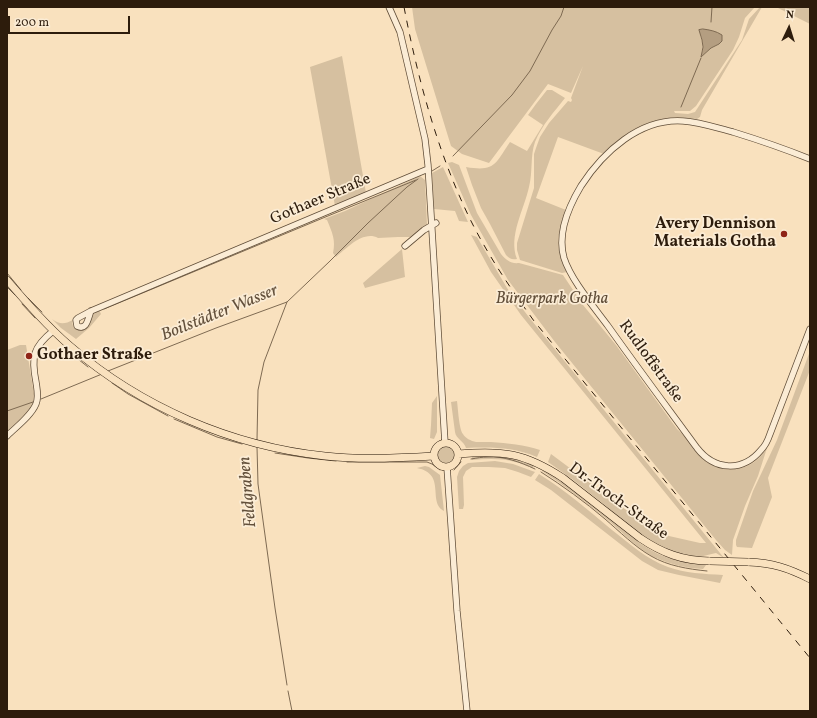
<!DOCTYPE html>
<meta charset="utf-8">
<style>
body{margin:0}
#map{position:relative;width:817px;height:718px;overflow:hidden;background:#f9e1be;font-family:Vollkorn,serif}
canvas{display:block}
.frame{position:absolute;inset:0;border:8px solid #2d1c0c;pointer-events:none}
.north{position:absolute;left:769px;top:8px;width:40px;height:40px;-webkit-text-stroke:3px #fbecd5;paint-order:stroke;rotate:4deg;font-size:11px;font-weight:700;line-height:16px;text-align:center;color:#2d1c0c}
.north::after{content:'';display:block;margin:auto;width:14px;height:18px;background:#2d1c0c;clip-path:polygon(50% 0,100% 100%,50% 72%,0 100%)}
.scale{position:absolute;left:8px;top:16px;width:122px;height:18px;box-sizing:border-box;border:2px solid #2d1c0c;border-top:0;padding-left:5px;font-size:12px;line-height:14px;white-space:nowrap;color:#2d1c0c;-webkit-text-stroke:3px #fbecd5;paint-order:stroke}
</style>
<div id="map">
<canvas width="817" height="718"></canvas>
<div class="frame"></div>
<div class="north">N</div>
<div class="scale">200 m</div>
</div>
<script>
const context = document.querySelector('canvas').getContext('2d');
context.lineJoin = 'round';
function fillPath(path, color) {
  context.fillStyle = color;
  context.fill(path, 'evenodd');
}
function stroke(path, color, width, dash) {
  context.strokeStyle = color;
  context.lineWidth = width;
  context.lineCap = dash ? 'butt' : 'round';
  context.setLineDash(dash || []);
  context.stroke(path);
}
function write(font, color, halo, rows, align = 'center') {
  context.font = font + ' Vollkorn,serif';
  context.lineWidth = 3.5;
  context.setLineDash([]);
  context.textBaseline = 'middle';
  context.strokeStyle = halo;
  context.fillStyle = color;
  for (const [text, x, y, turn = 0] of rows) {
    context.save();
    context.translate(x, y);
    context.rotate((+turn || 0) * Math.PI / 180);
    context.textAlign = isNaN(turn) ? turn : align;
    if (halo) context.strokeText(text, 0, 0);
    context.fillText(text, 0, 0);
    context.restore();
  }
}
fillPath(new Path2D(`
 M412,7h343l-10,11 -6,19 -6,13 -37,56 -6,5h-16l1,2 13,1 7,-2 47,-72 7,-21 11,-12h2l-60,103 -2,7 -3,2 -22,-2 -13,2 -25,9 -17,11 -16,15 -46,-17 -22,61 30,12c-3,10 -7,21 -8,31 0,11 5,21 9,31l-5,1 -42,-13 -3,-10v-7l17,-55v-34l2,-6 4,-11 9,-14 19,-22 3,1 1,-2 -1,-2 12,-32 -12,27 -23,-9 -59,79 -27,-9 -11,-8 -36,-117zM700,35l19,9 -8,4 -10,9c1,-9 3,-13 -1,-22z
 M776,7h34v17z
 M342,56l24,137 -31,13 -25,-139z
 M547,90h5l13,8c-11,14 -23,27 -30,44 -5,14 -2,30 -6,45 -5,23 -21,49 -12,72 -5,1 -7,0 -11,-4l-16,-31 -9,-16 -9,-23 -6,-18c29,5 29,-3 44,-25l17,9 16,-26 -15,-10 8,-11z
 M452,162l7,3 18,48 24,41c5,6 10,10 18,9l44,12 20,30 33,40 61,84c4,4 8,7 11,11 5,6 8,13 14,18 13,12 33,15 49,6 7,-4 11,-10 16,-16l-9,28 -13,30 -12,34 -1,15 -7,-5 -9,-10 -161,-198 -47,-62 -37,-65 -23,-52z
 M443,167l25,55 -9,-1 -4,-10 -21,-2 -2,-36z
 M420,176l5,4 2,45 -14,12h-15l-20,1c-15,-8 -32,11 -42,19l-3,-4c3,-13 -1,-21 -6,-33l-3,-1 21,-8z
 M471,235l6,2 30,51 21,28 196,242 -8,-5 -17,4 -16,-2 -17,-5 -15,-7 -28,-21 -17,-16 -34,-27 -24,-17 3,-8 98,73 20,9 31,7h6l-185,-228 -30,-43z
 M402,249l3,28 -40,11 -2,-5z
 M99,310l2,4 -12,14 -13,11 -15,-11 -9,-9c8,6 13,5 21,1 -1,3 -1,6 3,9 2,1 4,1 6,1 8,-1 8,-10 12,-16 1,-2 3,-3 5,-4z
 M20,345h6l8,49 -1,10 -5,8 -21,19v-81z
 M810,351v19l-42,108 4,19 -20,51 -15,-1 -1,-2v-5l17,-49 24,-51z
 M437,396v36l-3,7 -4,-1 1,-13 1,-22z
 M457,401c1,7 2,28 6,33 2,4 8,7 13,8 5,0 10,0 15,0 16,1 34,3 49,8l-3,7c-25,-10 -45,-10 -71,-9 -2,-7 -10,-9 -11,-16l-4,-30z
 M437 455a9 9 0 1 1 18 0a9 9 0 1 1-18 0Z
 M482,456c18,-1 35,3 52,9l-1,3c-6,-2 -12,-5 -18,-6 -14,-4 -29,-3 -43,-2v-3z
 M495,461l18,3 22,8 -4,5 -13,-5 -13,-4 -16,-1h-17l-6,4 -3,6 1,28 -1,4h-4l-2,-32 2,-6 4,-5 5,-3z
 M425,466l4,1 11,8 4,36c-17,-9 3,-37 -27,-43z
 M543,470l15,8 83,66c7,4 14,9 22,12 14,5 29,7 43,9l-3,4c-18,-1 -35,-5 -51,-13 -16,-9 -29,-23 -43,-35 -22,-18 -44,-35 -67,-50z
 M539,474c26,16 49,36 73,56 18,14 34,29 56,37 17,6 36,7 55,8l-3,8 -41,-8 -21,-5 -16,-9 -91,-71 -16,-10z`), '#d6c0a0');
const water = new Path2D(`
 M703,29c7,1 13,2 19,6v6l-3,3 -8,4 -10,9 2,-10 -1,-7 -3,-10z`);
fillPath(water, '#b49e81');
stroke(water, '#7e6a52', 1);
stroke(new Path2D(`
 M711,22l1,-15
 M681,107l20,-49
 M453,156l59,-61 18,-24 22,-41 9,-14 3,-9
 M432,171l8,-5
 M7,273l14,17
 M7,287l8,8
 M28,298l14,14
 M22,304l13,14
 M104,309l219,-91 93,-38
 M64,348l24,19
 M108,371l108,-43 71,-26 43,-41 38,-38 39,-36 11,-8
 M112,383l16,11 40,22
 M41,399l61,-25
 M7,411l26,-9
 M174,419l43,18 25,7
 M257,440l1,-50 6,-28 23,-60
 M257,447l1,37 17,124 12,77
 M275,453l33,5 28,3
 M471,459c6,-1 11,-2 17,-2 16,-1 32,5 47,12
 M347,462h80l5,2 8,6
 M454,470l7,-8
 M541,472c22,14 44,30 64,47 14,12 30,28 46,37 17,10 37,13 56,15
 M288,691l4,20`), '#7e6a52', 1);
const minor = new Path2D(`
 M389,7l11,25 25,107 3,26 17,278
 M810,159c-25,-10 -51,-19 -77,-27 -16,-4 -33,-10 -50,-11 -43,-3 -80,31 -102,65 -12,20 -24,48 -17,72 7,22 30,49 44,68 29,41 59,81 89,122 17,22 45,25 64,2 4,-4 7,-10 9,-16l40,-105
 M405,246l19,-16 12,-7
 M91,311c-3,7 -4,20 -14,15l-1,-6 2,-2 13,-7 337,-142
 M7,436c9,-9 24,-20 29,-32 3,-7 1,-15 0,-22 -5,-25 -3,-35 17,-51
 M447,467l10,144 10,100`);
const major = new Path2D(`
 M7,280c20,23 40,46 63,66 71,61 161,100 255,110 36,4 73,2 109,0
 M434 455a12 12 0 1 1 24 0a12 12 0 1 1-24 0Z
 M458,454c45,-4 67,-1 105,24l77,60c22,15 43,23 70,23
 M748,562c25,1 40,6 62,17`);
stroke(minor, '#604d38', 7);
stroke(major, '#2d1c0c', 8);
stroke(minor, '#fbecd5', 5.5);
stroke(major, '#f9e1be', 7);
stroke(new Path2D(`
 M404,7c14,73 34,147 67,214 18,36 40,68 63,100l276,337`), '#2d1c0c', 1, [7, 7]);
const majorBridge = new Path2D(`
 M710,561l38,1`);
stroke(majorBridge, '#2d1c0c', 8, []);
stroke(majorBridge, '#f9e1be', 7);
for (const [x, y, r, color] of [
 [784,234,4,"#8f2418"],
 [29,356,4,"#8f2418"]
]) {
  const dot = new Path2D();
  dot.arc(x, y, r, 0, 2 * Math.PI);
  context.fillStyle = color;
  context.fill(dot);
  stroke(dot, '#fbecd5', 1.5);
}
write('16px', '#2d1c0c', '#fbecd5', [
 ["Gothaer Straße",321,200,-23],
 ["Rudloffstraße",650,362,54],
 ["Dr.-Troch-Straße",618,502,36]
]);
write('bold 16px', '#2d1c0c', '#fbecd5', [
 ["Avery Dennison",776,225],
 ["Materials Gotha",776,243],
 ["Gothaer Straße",37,356,"left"]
], 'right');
write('italic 16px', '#604d38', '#fbecd5', [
 ["Bürgerpark Gotha",552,300]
]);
write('italic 17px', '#63503b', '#fbecd5', [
 ["Boilstädter Wasser",220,314,-22],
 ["Feldgraben",249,492,-95]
]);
</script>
